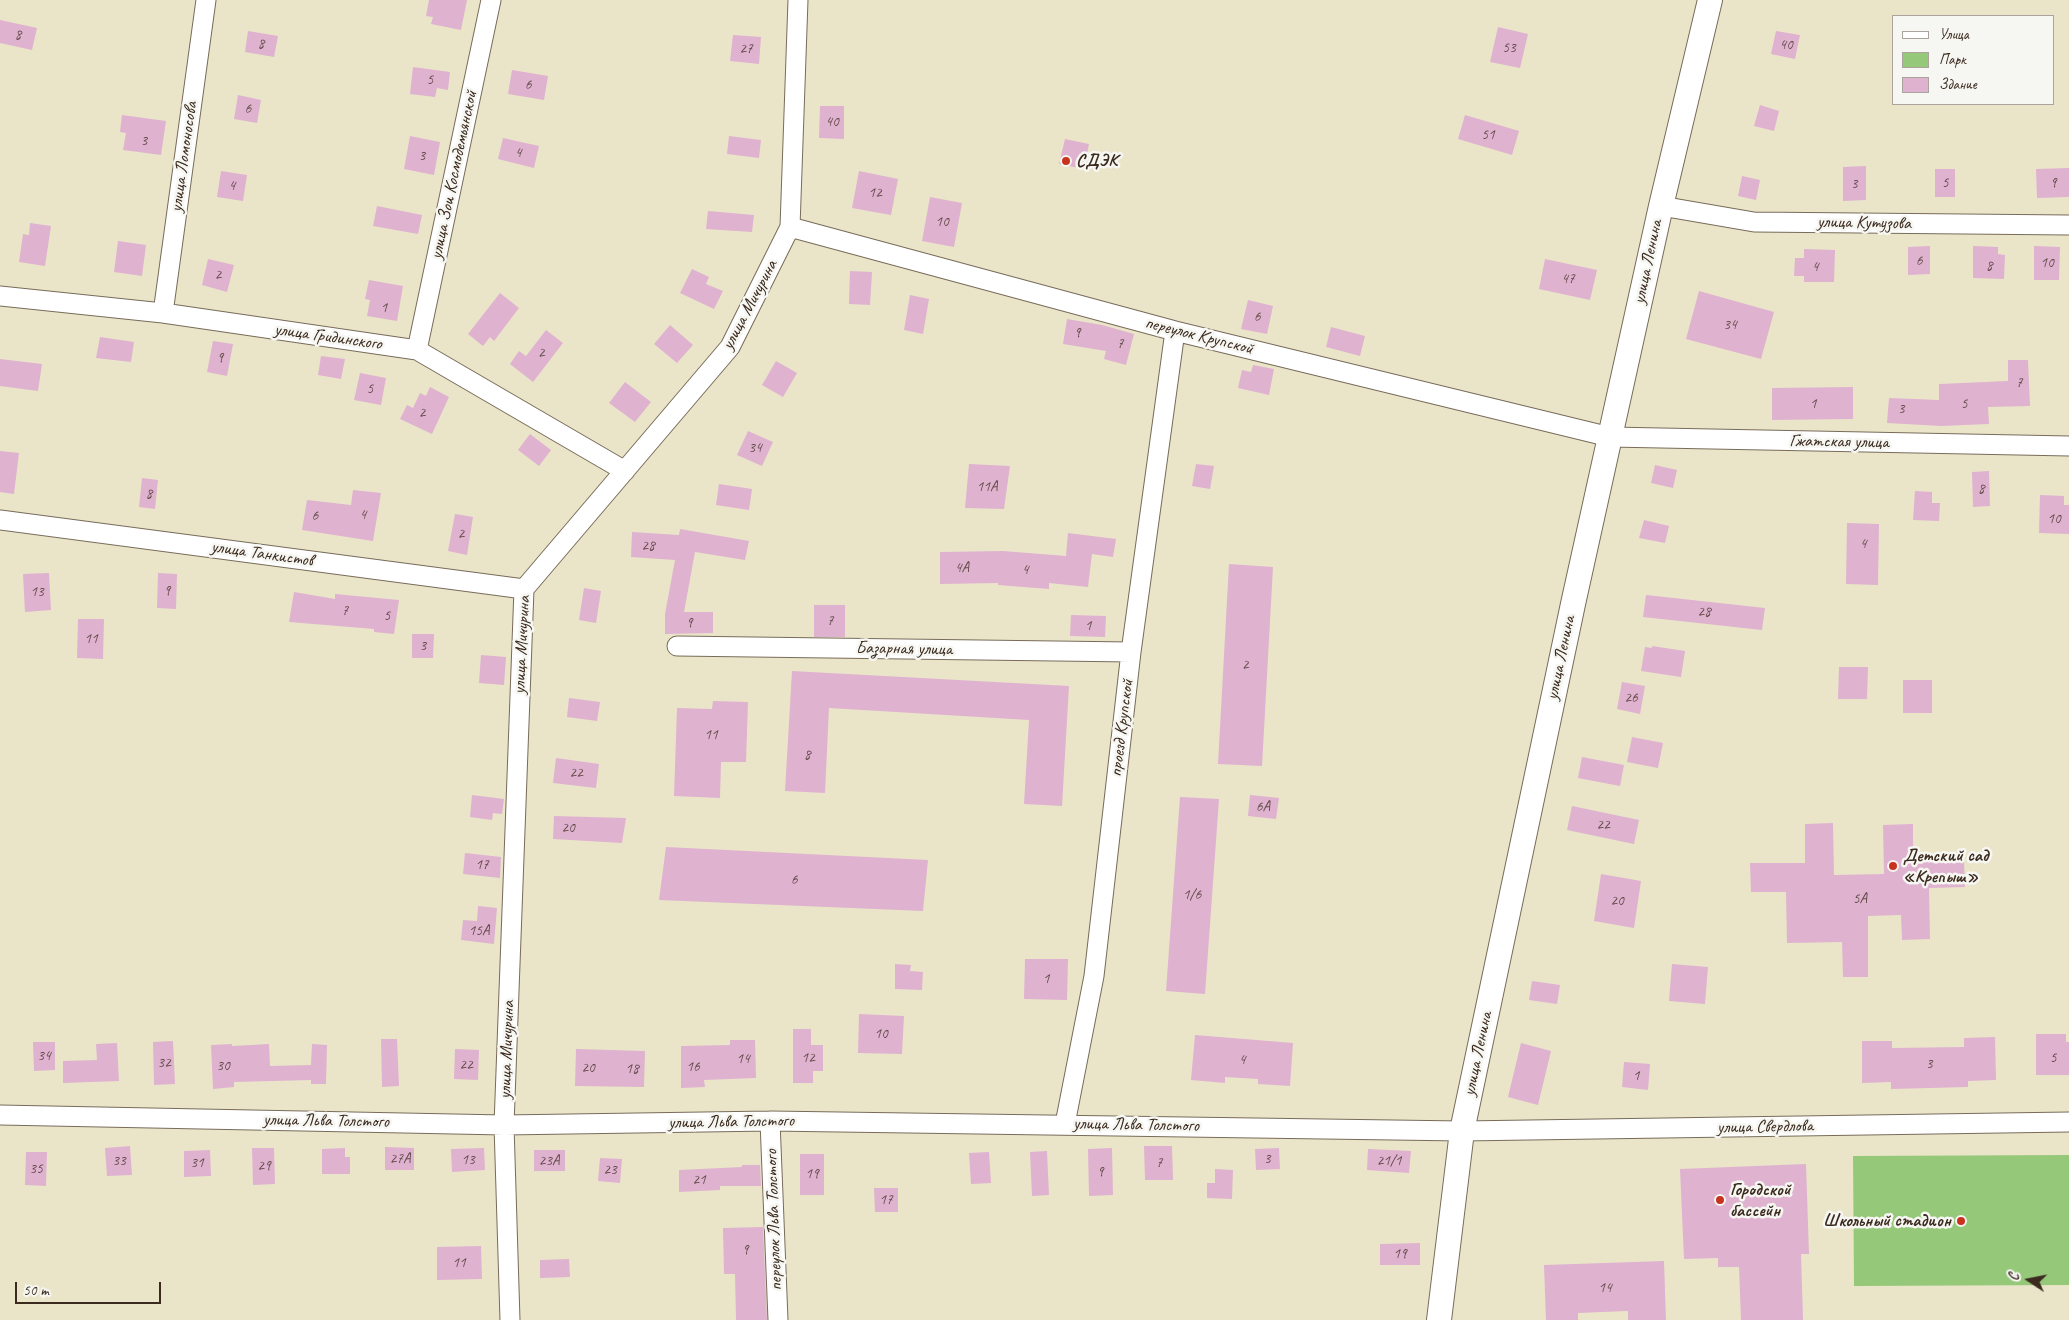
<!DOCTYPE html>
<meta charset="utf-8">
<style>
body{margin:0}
#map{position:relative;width:2069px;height:1320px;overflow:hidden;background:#eae5c9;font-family:Caveat,sans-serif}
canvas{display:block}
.legend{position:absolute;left:1892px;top:15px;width:162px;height:90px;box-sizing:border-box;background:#f6f6f2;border:1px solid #aba49d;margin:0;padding:6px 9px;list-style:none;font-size:15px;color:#3b2a1e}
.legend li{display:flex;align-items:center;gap:10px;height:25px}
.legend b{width:25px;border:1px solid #aba49d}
.north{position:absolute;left:2004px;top:1255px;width:50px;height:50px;-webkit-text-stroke:4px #f6f6f2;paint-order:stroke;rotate:281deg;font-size:14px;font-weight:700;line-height:20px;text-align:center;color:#3b2a1e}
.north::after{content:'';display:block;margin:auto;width:18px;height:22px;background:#3b2a1e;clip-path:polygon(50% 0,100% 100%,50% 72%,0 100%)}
.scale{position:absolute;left:15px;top:1282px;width:146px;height:22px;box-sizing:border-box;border:2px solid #3b2a1e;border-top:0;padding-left:6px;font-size:15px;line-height:18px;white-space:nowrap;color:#3b2a1e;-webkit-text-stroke:4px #f6f6f2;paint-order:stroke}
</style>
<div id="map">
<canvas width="2069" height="1320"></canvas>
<ul class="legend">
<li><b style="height:6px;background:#fff"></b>Улица</li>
<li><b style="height:14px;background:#96c879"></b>Парк</li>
<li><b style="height:14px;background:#dfb2d0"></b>Здание</li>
</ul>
<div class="north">С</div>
<div class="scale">50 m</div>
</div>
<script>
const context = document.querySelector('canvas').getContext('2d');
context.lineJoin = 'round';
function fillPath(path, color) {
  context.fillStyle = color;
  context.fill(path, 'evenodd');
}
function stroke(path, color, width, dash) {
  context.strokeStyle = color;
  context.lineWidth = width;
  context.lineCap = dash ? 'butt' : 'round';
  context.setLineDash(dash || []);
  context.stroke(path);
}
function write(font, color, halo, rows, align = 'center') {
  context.font = font + ' Caveat,sans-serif';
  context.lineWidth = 5;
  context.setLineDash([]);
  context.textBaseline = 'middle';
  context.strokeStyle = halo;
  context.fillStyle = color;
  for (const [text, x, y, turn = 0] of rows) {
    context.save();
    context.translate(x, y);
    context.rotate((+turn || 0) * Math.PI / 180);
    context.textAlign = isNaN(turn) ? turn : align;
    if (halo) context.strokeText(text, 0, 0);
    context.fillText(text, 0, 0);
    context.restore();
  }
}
fillPath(new Path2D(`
 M2069,1155v130l-215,1 -1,-130z`), '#96c879');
fillPath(new Path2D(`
 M429,0h38l-6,30 -30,-6 2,-7 -7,-1z
 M0,20l37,8 -5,22 -32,-7z
 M1498,27l30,7 -8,34 -30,-6z
 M248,31l30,5 -4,21 -29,-5z
 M1776,31l24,4 -5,24 -24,-5z
 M733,35l28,2 -2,27 -29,-3z
 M413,67l37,5 -2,18 -11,-2 -2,9 -25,-3z
 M512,70l36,6 -4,24 -36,-6z
 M238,95l23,5 -4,23 -23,-4z
 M1760,105l19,6 -5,20 -20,-5z
 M820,106h24v33l-25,-1z
 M122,115l44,6 -5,34 -38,-5 3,-17 -6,-1z
 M1465,115l54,16 -7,24 -54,-16z
 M410,136l30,6 -6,33 -30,-6z
 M729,136l32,4 -2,18 -32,-4z
 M503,138l36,8 -5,22 -36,-9z
 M1065,139l24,5 -5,25 -25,-5z
 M1866,166v34l-23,1v-34z
 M2069,168v29l-32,1 -1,-29z
 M1935,169h20v28h-20z
 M221,171l26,4 -4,26 -26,-4z
 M859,171l39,8 -7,36 -39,-7z
 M1742,176l18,4 -4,20 -18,-4z
 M930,197l32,6 -8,44 -32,-6z
 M377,206l45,9 -4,19 -45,-8z
 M708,211l46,4 -2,17 -46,-3z
 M30,223l21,3 -6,40 -26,-4 4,-28 6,1z
 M118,241l28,4 -4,31 -28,-4z
 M1930,246v28l-22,1v-28z
 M1973,246l25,1v7l7,1 -1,24 -31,-1z
 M2034,246l26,1 -1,33h-25z
 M1804,249l31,1 -1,32h-30v-6h-10l1,-18h9z
 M208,259l26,6 -7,27 -25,-7z
 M1545,259l52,11 -7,30 -51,-11z
 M692,269l17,8 -3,7 17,7 -9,18 -34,-16z
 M850,271l22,1 -2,33 -21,-1z
 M369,280l34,6 -6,35 -30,-5 3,-16 -5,-1z
 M1699,291l75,21 -13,47 -75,-20z
 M500,293l19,15 -25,33 -4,-4 -7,9 -15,-12z
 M910,295l19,4 -6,35 -19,-4z
 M1248,300l25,6 -6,28 -26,-5z
 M1067,319l35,6 32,9 -8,31 -22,-6 2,-8 -43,-7z
 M670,325l23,20 -16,18 -23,-19z
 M1331,327l34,9 -5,20 -34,-9z
 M546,330l17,13 -30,39 -23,-18 9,-13 7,5z
 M100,337l34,5 -3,20 -35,-4z
 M213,341l20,3 -6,32 -20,-4z
 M321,356l24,3 -4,20 -23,-4z
 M0,359l42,5 -4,27 -38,-5z
 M2008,360h20l2,46 -42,1 1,17 -48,2 -54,-3 2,-25 50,2v-16l69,-3z
 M776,361l21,12 -14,24 -21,-12z
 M1253,365l21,4 -5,26 -31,-7 4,-18 9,2z
 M360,373l26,5 -5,27 -27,-5z
 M625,382l26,20 -16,20 -26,-19z
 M430,387l19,10 -17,37 -32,-15 7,-14 6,3 7,-15 6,3z
 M1853,387v32l-81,1v-32z
 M748,431l25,11 -11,24 -25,-11z
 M530,434l21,16 -12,16 -21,-16z
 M0,451l19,2 -5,41 -14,-2z
 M969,464l41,2 -6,43 -39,-1z
 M1196,464l18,2 -4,23 -18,-3z
 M1655,465l22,5 -4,18 -22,-5z
 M1989,471l1,35 -17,1 -1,-35z
 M142,478l16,2 -3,29 -16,-2z
 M719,484l33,5 -3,21 -33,-5z
 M353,490l28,3 -8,48 -71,-11 5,-30 44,5z
 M1915,491l17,1v11h8l-1,18 -26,-1z
 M2040,495l24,1v9h5v29l-30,-1z
 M455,514l18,3 -6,38 -19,-4z
 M1644,520l25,6 -4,17 -26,-5z
 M1847,523l32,1 -1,61 -32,-1z
 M680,529l69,12 -4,19 -50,-8 -11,60h29v21l-48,1v-20l10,-54 -44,-3 1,-25 47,3z
 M1068,533l48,6 -3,18 -21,-3 -4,33 -39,-4v6l-51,-4v-2l-58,1v-32l63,-1 63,5z
 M1229,564l44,3 -11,199 -44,-2z
 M49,573l2,37 -26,2 -2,-38z
 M158,573l19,1 -1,35 -19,-1z
 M584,588l17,3 -5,32 -17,-3z
 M294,592l41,7v-5l64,6 -5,34 -20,-2v-3l-85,-7z
 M1646,595l119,13 -3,22 -119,-13z
 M814,605h31v32h-31z
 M1071,615l35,1 -1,21 -35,-1z
 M78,619h26l-1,40 -26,-1z
 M412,634h22l-1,24h-21z
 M1652,646l33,5 -4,26 -40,-6 4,-24 7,1z
 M481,655l25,2 -2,28 -25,-2z
 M1839,667h29l-1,32h-29z
 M792,671l277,15 -7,120 -38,-2 5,-84 -200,-12 -4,85 -40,-2z
 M1903,680h29v33h-29z
 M1622,682l23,4 -5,28 -23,-5z
 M569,698l31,4 -3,19 -30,-4z
 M713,701l35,1 -2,60h-25l-1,36 -46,-2 3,-88 35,1z
 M1632,737l31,6 -5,25 -31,-6z
 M1582,757l42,8 -4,21 -42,-8z
 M556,758l43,6 -3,24 -43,-5z
 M472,795l32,4 -2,15 -9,-1 -1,7 -22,-3z
 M1250,795l29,3 -3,21 -28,-3z
 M1180,797l39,2 -14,195 -39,-3z
 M1572,806l67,14 -5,24 -67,-14z
 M554,816l72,2 -4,25 -69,-4z
 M1833,823l1,52 50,-1 -1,-49 30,-1v37l51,-1 1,27 -36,1 1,51 -28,1 -1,-25 -33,1v61h-25l-1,-35 -55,1 -1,-51h-35l-1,-29h55v-39z
 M666,847l262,13 -5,51 -264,-11z
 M465,853l36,4 -1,21 -37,-4z
 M1601,874l40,7 -7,47 -40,-7z
 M478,906l19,2 -3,36 -33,-4 2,-20 14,1z
 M1025,959h43l-1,41 -43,-1z
 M895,964l16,1 -1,6 13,1 -1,18 -27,-1z
 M1672,964l36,3 -3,37 -36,-3z
 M1532,981l28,4 -3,19 -28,-4z
 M859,1014l45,2 -2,38 -44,-1z
 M793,1029h18v16h12v26h-10v12h-20z
 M2036,1034h30v8h3v33h-33z
 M1195,1035l98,8 -3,43 -32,-2v-5l-33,-2v6l-34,-3z
 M1995,1037l1,43 -28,1v6l-77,2v-7l-29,1v-42h30v7l72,-1v-9z
 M381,1039h16l2,47 -17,1z
 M730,1040h25l1,38 -52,2 1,7 -24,1v-42l49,-1z
 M173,1041l2,43 -21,1 -1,-43z
 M33,1042h22v28l-21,1z
 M117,1043l2,38 -56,2v-22l34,-1 -1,-16z
 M1521,1043l30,8 -13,54 -30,-8z
 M232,1044v2l37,-2 1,22 41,-1 1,-21 15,1 -1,39h-15v-4l-77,2v5l-21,2 -2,-44z
 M455,1049l24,1 -1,30 -24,-1z
 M576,1049l69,2 -1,36 -69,-1z
 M1624,1062l26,2 -2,26 -26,-3z
 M130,1146l2,29 -25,1 -2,-28z
 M1144,1146h28l1,34h-28z
 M385,1147l29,1v22h-29z
 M252,1148h22l1,36 -22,1z
 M345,1148v9h5v17h-28v-25z
 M484,1148l1,22 -33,2 -1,-23z
 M1112,1148l1,47 -24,1 -1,-47z
 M1279,1148l1,21 -24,1 -1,-21z
 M1368,1149l43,2 -2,22 -42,-3z
 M210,1150l1,26 -27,1v-26z
 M534,1150h31v21h-31z
 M1047,1151l2,44 -17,1 -2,-44z
 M26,1152h21l-1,34 -21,-1z
 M989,1152l2,31 -20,1 -2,-31z
 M800,1154h24v41h-24z
 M600,1158l22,1 -2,24 -22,-2z
 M1806,1164l3,90h-8l2,66h-62l-2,-53h-21v-9l-34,1 -4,-90z
 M742,1165h18l1,21h-41v4l-41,2v-22l63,-3z
 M1215,1169l18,1 -1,29 -25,-1v-15h8z
 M874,1188h24v24h-23z
 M763,1227l4,93h-31l-1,-46h-11l-1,-46z
 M1420,1243v22h-40v-21z
 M481,1246l1,33 -45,1v-33z
 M569,1259l1,18 -30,1v-18z
 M1664,1261l2,59h-38v-9l-50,2v7h-32l-2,-55z`), '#dfb2d0');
const minor = new Path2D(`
 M1661,206l93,16 315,3
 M790,227l385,104 435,106 459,9
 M0,296l163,17 254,37 208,121
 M163,313l43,-313
 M417,350l74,-350
 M0,520l524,69
 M677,646l454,6
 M0,1115l504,10 266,-4 692,10 607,-9
 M770,1121l8,199
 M1065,1124l29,-148 37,-324 44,-321
 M510,1320l-6,-195 20,-536 206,-242 60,-120 8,-227`);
const major = new Path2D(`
 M1439,1320l23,-189 111,-527 88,-398 49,-206`);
stroke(minor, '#786b5a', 21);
stroke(major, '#786b5a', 26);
stroke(minor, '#fff', 19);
stroke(major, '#fff', 24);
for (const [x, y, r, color] of [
 [1066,161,5,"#c8321e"],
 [1893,866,5,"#c8321e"],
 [1720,1200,5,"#c8321e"],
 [1961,1221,5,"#c8321e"]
]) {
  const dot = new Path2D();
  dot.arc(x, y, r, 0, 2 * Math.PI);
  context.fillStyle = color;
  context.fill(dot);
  stroke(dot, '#f6f6f2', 2);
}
write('15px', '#644c4a', null, [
 ["8",18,35],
 ["8",261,44],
 ["40",1786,45],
 ["53",1509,48],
 ["27",746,49],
 ["5",430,80],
 ["6",528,85],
 ["6",248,109],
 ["40",832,122],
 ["51",1488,135],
 ["3",144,141],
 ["4",518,153],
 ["3",422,156],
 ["5",1945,183],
 ["9",2053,183],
 ["3",1854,184],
 ["4",232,186],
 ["12",875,193],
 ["10",942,222],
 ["6",1919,261],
 ["10",2047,263],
 ["8",1989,266],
 ["4",1815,267],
 ["2",218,275],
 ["47",1568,279],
 ["1",384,308],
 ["6",1257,317],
 ["34",1730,325],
 ["9",1077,333],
 ["7",1120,344],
 ["2",541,353],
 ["9",220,358],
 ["7",2019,383],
 ["5",370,389],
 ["1",1813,404],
 ["5",1964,404],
 ["3",1901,409],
 ["2",422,413],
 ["34",755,448],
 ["11А",987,487],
 ["8",1981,489],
 ["8",149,494],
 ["4",363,515],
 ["6",315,516],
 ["10",2054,519],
 ["2",461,534],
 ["4",1863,544],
 ["28",648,546],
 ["4А",962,568],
 ["4",1025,570],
 ["9",167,591],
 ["13",37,592],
 ["7",345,611],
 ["28",1704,612],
 ["5",387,616],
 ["7",830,621],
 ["9",689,623],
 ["1",1088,626],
 ["11",91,639],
 ["3",423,646],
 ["2",1245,665],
 ["26",1631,698],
 ["11",711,735],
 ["8",807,755],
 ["22",576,773],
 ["6А",1263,807],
 ["22",1603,825],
 ["20",568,828],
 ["17",482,865],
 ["6",794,880],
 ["1/6",1192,895],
 ["5А",1860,899],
 ["20",1617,901],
 ["15А",479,931],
 ["1",1046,979],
 ["10",881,1034],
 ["34",44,1056],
 ["12",808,1058],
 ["5",2053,1058],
 ["14",743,1059],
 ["4",1242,1060],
 ["32",164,1063],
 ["3",1929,1064],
 ["22",466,1065],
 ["30",223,1066],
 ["16",693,1067],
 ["20",588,1068],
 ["18",632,1069],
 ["1",1636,1076],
 ["27А",400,1159],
 ["3",1267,1159],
 ["13",468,1160],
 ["33",119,1161],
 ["23А",549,1161],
 ["21/1",1389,1161],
 ["31",197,1163],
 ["7",1159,1163],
 ["29",264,1166],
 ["35",36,1169],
 ["23",610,1170],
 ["9",1100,1172],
 ["19",812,1174],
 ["21",699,1180],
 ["17",886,1200],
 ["9",745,1250],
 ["19",1400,1254],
 ["11",459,1263],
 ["14",1605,1288]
]);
write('18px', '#3b2a1e', '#f6f6f2', [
 ["улица Ломоносова",184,157,-82],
 ["улица Зои Космодемьянской",454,175,-78],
 ["улица Кутузова",1864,223,1],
 ["улица Ленина",1648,262,-78],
 ["улица Мичурина",750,305,-62],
 ["переулок Крупской",1199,336,14],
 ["улица Гридинского",328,337,8],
 ["Гжатская улица",1839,442,1],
 ["улица Танкистов",262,554,8],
 ["улица Мичурина",522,645,-87],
 ["Базарная улица",904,649,1],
 ["улица Ленина",1561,658,-78],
 ["проезд Крупской",1122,728,-83],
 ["улица Мичурина",507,1050,-88],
 ["улица Ленина",1478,1054,-78],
 ["улица Льва Толстого",326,1121,1],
 ["улица Льва Толстого",731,1122,-1],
 ["улица Льва Толстого",1136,1125,1],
 ["улица Свердлова",1765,1127,-1],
 ["переулок Льва Толстого",774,1220,-92]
]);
write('bold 18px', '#3b2a1e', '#f6f6f2', [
 ["СДЭК",1076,161],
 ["Детский сад",1903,856],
 ["«Крепыш»",1903,877],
 ["Городской",1730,1190],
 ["бассейн",1730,1211],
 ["Школьный стадион",1951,1221,"right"]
], 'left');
</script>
